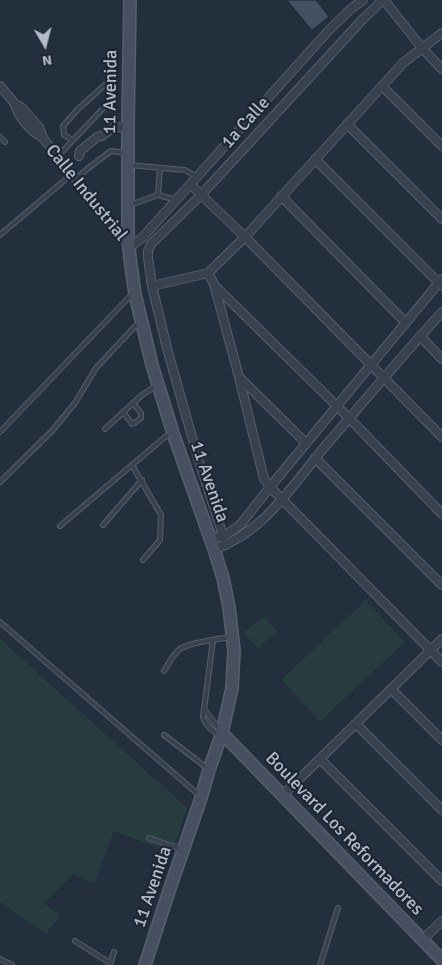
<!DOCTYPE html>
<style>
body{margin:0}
#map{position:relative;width:442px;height:965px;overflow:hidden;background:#242f3e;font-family:Signika,sans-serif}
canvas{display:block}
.north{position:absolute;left:20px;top:20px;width:50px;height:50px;-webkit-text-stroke:4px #1d2633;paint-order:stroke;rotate:172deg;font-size:14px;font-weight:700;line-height:20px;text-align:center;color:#b4bcc9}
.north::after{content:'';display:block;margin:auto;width:18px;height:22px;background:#b4bcc9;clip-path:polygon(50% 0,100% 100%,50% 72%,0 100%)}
</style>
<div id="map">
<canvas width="442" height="965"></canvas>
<div class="north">N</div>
</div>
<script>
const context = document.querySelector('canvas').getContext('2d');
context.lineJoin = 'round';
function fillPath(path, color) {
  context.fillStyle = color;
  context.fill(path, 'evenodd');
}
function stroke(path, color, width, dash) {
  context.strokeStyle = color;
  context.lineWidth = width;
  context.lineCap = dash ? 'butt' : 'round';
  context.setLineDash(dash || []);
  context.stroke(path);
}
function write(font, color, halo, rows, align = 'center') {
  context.font = font + ' Signika,sans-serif';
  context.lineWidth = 4.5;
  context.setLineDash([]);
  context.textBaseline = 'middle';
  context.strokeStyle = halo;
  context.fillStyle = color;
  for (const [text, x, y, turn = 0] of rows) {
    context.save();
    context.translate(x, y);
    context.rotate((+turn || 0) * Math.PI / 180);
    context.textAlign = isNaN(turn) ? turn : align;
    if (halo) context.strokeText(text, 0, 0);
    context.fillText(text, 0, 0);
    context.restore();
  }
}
fillPath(new Path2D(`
 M366,600l39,42 -85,79 -39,-41z
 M264,616l13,15 -19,17 -14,-15z
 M0,639l187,169 -15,45 -58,-22 -20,52 -21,-9 -29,29 16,12 -14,19 -46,-32z`), '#263c3f');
const building = new Path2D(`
 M287,0h29l13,17 -17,13z`);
fillPath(building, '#455162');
stroke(building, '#1f2835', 1);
const lane = new Path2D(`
 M0,137l5,5
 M58,156l53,-56 3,-14 -1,-3 -5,-1 -31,28 -14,16 1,9 9,5
 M129,165l56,5 12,7
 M76,179l11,-10 24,-18 15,2
 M158,195l2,-27
 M130,205l28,-10 18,5
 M0,235l72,-61
 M123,412l9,12 3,-1 6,-5v-5l-8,-10
 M105,429l37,-34 14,-9
 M0,432l132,-138
 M132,465l29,50 -1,25 -17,20
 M0,482l52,-51 23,-28 21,-35 44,-47
 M103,525l39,-45
 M60,526l105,-89 6,-3
 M0,622l200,174
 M213,640l-10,77c2,8 9,13 16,18
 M164,671c5,-8 9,-17 16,-22 10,-7 38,-10 51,-12
 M204,709l15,20
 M164,735l43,33
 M149,838l32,11
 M75,941l35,22
 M0,959l12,6
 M110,965l4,-13
 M320,965l18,-57`);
const street = new Path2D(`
 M384,0l38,48 20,21
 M0,86l15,18 6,3 18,20 4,11
 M382,86l60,60
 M15,104c3,14 16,27 28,34l87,109 12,-9 188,-209 22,-21 11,-8
 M347,124l95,95
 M79,156l1,-5 17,-14 5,-1 10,-8 16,-2
 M315,159l127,127
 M191,185l54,52 197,200
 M281,196l125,127
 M208,273l6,11 25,93 25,102 6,8 172,175
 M152,286l56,-13 37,-36 158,-174 39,-30
 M215,286l134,132 93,96
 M420,336l22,23
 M240,378l66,65
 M315,458l127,127
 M210,540l17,-6 13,-9 30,-38 172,-208
 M226,545l-28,-87 -30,-106 -16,-66 -4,-28v-7l3,-7 50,-49 162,-176 20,-19
 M214,549c51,-17 79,-65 113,-105 38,-44 76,-89 115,-132
 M391,689l51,51
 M356,724l86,86
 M320,759l122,122
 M282,796l160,-157
 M422,940l20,-19`);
const secondary = new Path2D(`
 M130,0l-2,126v112l2,20 5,36 17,71 21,68 41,116 9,29 6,29 5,44 -2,37 -10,45 -13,37 -8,28 -33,96 -23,71
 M222,733l220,227`);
stroke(lane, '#565f6c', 6);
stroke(street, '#565f6c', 10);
stroke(secondary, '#565f6c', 14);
stroke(lane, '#38414e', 4);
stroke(street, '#38414e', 8);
stroke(secondary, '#465061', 11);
write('18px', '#b4bcc9', '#1d2633', [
 ["11 Avenida",111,92,-89],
 ["1a Calle",246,123,-48],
 ["Calle Industrial",86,193,51],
 ["11 Avenida",209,482,71],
 ["Boulevard Los Reformadores",344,834,46],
 ["11 Avenida",153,887,-71]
]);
</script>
